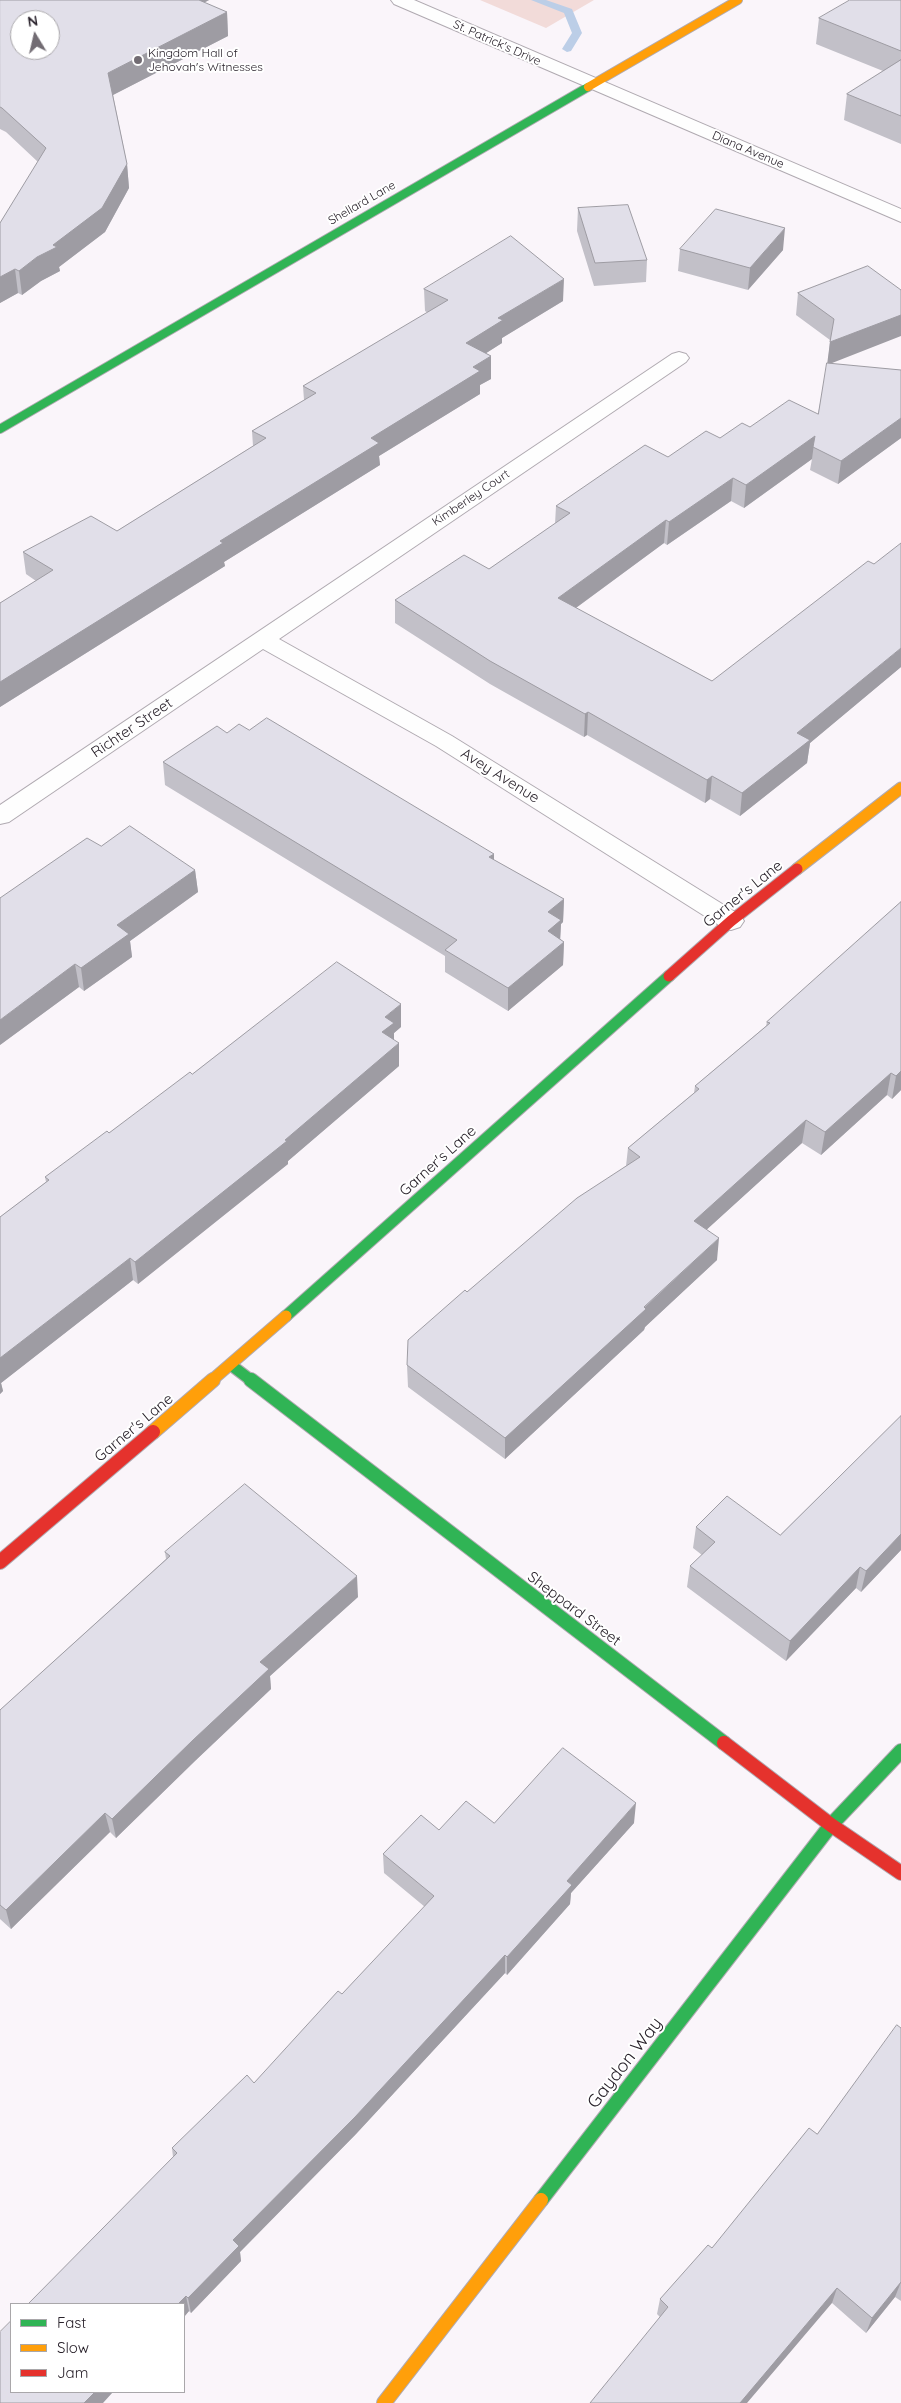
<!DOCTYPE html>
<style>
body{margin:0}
#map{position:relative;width:901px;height:2403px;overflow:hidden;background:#faf5fa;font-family:Quicksand,sans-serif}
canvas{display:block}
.legend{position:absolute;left:10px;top:2303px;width:175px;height:90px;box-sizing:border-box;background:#fff;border:1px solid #a9a7aa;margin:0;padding:6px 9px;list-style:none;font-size:15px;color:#29222b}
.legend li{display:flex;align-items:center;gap:10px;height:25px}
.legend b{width:25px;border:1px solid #a9a7aa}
.north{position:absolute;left:10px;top:10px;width:50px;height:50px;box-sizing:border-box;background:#fff;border:1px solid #a9a7aa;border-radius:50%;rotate:351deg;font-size:14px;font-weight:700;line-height:20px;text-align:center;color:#29222b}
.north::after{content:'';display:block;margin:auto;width:18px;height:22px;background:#726c73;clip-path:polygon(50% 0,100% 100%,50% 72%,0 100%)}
</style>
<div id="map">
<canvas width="901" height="2403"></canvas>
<ul class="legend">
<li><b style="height:6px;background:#30b455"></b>Fast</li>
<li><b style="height:6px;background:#ff9f0a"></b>Slow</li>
<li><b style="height:6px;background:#e5322d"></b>Jam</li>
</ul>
<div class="north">N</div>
</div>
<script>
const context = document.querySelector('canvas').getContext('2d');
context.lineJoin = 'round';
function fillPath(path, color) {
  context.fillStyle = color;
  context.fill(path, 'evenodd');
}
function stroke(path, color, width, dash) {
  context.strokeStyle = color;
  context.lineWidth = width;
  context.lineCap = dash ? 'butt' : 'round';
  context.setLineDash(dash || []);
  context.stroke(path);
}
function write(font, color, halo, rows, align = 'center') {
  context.font = font + ' Quicksand,sans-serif';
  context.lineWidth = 4;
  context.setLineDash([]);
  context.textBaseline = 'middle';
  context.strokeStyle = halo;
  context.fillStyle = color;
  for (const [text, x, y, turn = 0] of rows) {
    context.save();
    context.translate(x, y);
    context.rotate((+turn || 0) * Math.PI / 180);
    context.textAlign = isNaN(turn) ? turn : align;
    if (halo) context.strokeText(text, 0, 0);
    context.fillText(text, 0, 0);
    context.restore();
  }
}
fillPath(new Path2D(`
 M480,0h114l-48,28z`), '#f2dbd9');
fillPath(new Path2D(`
 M531,0h15l26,9 10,24 -11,18 -4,1 -5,-3 10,-16 -8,-20z`), '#bccee7');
const street = new Path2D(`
 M391,0h23l487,209v13l-507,-218z
 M679,352l7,2 3,4 -3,4 -407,277 173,97 288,179 4,6 -4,6 -9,3 -9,-3 -286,-181 -173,-97 -254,173 -9,2v-19l672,-451z`);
const fastFar2 = new Path2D(`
 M0,429l588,-342`);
const fastFar1 = new Path2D(`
 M286,1316l383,-340
 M231,1365l21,16`);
const fast = new Path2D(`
 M251,1380l473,363
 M541,2200l290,-375 70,-74`);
const slowFar2 = new Path2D(`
 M588,87l150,-87`);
const slowFar1 = new Path2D(`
 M797,869l104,-81
 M211,1381l75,-65`);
const slow = new Path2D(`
 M153,1432l60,-52
 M384,2403l157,-203`);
const jamFar1 = new Path2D(`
 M669,976l62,-55 66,-52`);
const jam = new Path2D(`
 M0,1562l153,-130
 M724,1743l107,82 70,48`);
stroke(street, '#b0aab1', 2);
stroke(fastFar2, '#b0aab1', 10);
stroke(fastFar1, '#b0aab1', 13);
stroke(fast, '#b0aab1', 16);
stroke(slowFar2, '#b0aab1', 10);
stroke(slowFar1, '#b0aab1', 13);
stroke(slow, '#b0aab1', 16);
stroke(jamFar1, '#b0aab1', 13);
stroke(jam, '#b0aab1', 16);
fillPath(street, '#fefefe');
stroke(fastFar2, '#30b455', 8);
stroke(fastFar1, '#30b455', 11);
stroke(fast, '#30b455', 14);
stroke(slowFar2, '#ff9f0a', 8);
stroke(slowFar1, '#ff9f0a', 11);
stroke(slow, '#ff9f0a', 14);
stroke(jamFar1, '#e5322d', 11);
stroke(jam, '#e5322d', 14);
fillPath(new Path2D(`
 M0,0h209l-5,3 23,9 1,24 -115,59 14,69 2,24 -24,44 -46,35 1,4 -19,10 -19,14 -4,-2 -18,10v-80l38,-61 -32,-30 -6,-3z
 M901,0v144l-57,-24 3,-26 36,-23 -67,-27 3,-26z
 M578,208l69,52 -1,22 -52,4 -17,-55z
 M680,249l103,1 -35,40 -70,-19z
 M868,266l-38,98 71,6v68l-63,46 -28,-14 2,-11 -68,49 -13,-7 -64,44 -3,-2 -88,65 136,73 189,-14 -91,76 -3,20 -67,53 -30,-17 -5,4 -118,-68 -3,2 -94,-53 -95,-61v-23l94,-31 66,-45 1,-18 112,-49 82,-30 68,-13 10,-51 2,-23 -34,-25 2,-22z
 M424,289l139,12 -61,37v5l-16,10 5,3v23l-11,6v9l-101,62 1,9 -156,97 1,4 -225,141v-104l36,-22 -10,-7 -3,-22 94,-21 136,-85 -1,-15 52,-31 -1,-14 125,-73 -3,-2z
 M249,730l245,124v6l70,39 -1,23 -2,2 -1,15 4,3 -1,23 -55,46 -63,-39v-16l-280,-171 -2,-23 64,-29z
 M101,846l94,24 3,22 -68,49 2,16 -48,34 -5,-4 -79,58z
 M901,902v188l-9,9 -5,-4 -66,60 -19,-12 -95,86 10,31 -72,67 -1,3 -139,129 -97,-72 -1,-22 60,-73 159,-126 2,-18 66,-55 1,-7 71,-60 1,-4z
 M401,1027l-7,6v7l5,26 -111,95v3l-150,120 -5,-4 -132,103 2,8 -3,3v-177l46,-35 -1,-5 64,-44 83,-59z
 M901,1416v134l-40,42 -5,-4 -70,73 -99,-74 3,-21 12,-11 -9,-7 3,-21 84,8z
 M165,1552l193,45 -88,79 1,13 -75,71 -80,78 -6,-6 -99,97 -11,-10v-209l166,-151z
 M494,1823h140l-63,70 -1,11 -63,71 -2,-2 -149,161 -116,118 1,9 -50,52 -2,-2 -5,6v-13l-11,-147 -1,-9 82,-65 88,-89 83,-87 -41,-34 -1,-19 56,-24z
 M901,2028v273l-6,-4 -29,36 -34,-30 -172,14 -3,-3 3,-15 52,-51 105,-114z`), '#c2c0c8');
fillPath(new Path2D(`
 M180,0h29l-28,14z
 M227,12l1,24 -117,60 -3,-23z
 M127,164l2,24 -24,44 -46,35 1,4 -19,10 -19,14 -3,-24 34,-26z
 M785,228l-2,22 -35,40 2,-22z
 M15,269l3,24 -18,10v-26z
 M564,279l-1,22 -61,37v5l-36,23v-23l32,-25z
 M901,314v22l-74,29 3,-23z
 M491,356v23l-11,6v9l-101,62 1,9 -156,97 1,4 -225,141v-25l220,-141 151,-103 102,-71z
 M901,418v20l-63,46 3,-23z
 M815,436l-3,23 -68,49 2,-23z
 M733,478l-2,23 -64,44 2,-23z
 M666,520l-2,23 -106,78v-23z
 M901,648v19l-91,76 -3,20 -67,53 2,-23 55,-60z
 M588,712l-1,23 -3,2 1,-23z
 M712,776l-2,23 -5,4 2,-23z
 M494,854v22l-5,-19z
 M195,870l3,22 -68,49 2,16 -48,34 -3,-23 36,-43z
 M564,899l-1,23 -2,2 -1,19 -13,11 1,-42z
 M564,942l-1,23 -55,46v-23z
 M75,964l4,23 -79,58v-25z
 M401,1004v23l-7,6v13l-12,-14 3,-15z
 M399,1043v23l-111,95v3l-150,120 -3,-22 150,-122z
 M901,1071v19l-9,9 4,-23z
 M891,1073l-4,22 -66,60 4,-23z
 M806,1120l-4,23 -110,100 2,-22z
 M719,1238l-2,22 -72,67 -1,3 -139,129v-21z
 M130,1258l3,22 -132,103 2,8 -3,3v-36z
 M901,1534v16l-40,42 5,-21z
 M860,1567l-4,21 -70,73 4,-20z
 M357,1576l1,21 -88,79 1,13 -75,71 -80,78 -4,-19 148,-157z
 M636,1803l-2,20 -63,70 -1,11 -63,71v-18l60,-76z
 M105,1813l5,19 -99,97 -5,-19z
 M505,1955v18l-149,161 -116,118 1,9 -50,52 -3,-15 45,-58z
 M901,2282l-6,15 -29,36 6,-15z
 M837,2288l-5,15 -85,100h-8z
 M186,2296l3,15 -5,6v-13h-6z
 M95,2392h18l-10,11h-19z`), '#9e9ca3');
const building = new Path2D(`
 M0,0h199l28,12 -119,61 19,91 -25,44 -49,37 4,2 -20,10 -18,14 -4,-2 -15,8v-54l46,-75 -44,-40 -2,-1zM20,20h30v30h-30z
 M850,0h51v51l-82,-33z
 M901,60v56l-54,-22z
 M628,205l19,55 -52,3 -17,-55z
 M716,209l69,19 -35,40 -70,-19z
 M511,236l53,43 -66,39 5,2 -37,23 25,13 -18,11 7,4 -109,67 8,5 -159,98 3,2 -223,139v-79l53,-33 -30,-18 68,-36 26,15 149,-93 -14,-7 64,-38 -13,-7 145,-86 -24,-11z
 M868,266l33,24v25l-71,27 4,-23 -36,-26z
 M827,363l74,7v48l-60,43 -28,-14 2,-11 -69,49 -13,-7 -64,44 -3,-2 -108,78 154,83 156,-120 6,3 27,-21v105l-104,85 13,7 -68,53 -30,-17 -5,4 -119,-68 -3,2 -95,-53 -95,-61 69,-45 25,14 81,-56 -14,-7 89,-61 23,12 38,-26 14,7 22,-15 8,4 39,-27 29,14z
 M267,718l227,136 -5,3 75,42 -16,13 13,8 -13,11 16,11 -56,46 -63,-38 12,-10 -294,-178 54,-36 10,7 12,-9 10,6z
 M130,826l65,44 -78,55 12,9 -48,34 -6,-4 -75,56v-122l87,-60 14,8z
 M901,902v169l-5,5 -5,-3 -66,59 -19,-12 -112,101 25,17 -75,69 2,2 -141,129 -98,-73 1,-25 57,-50 2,2 110,-94 63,-41 -12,-9 71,-59 -4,-3 75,-63 -3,-1z
 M337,962l64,42 -16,13 9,6 -12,9 17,11 -114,97 2,1 -152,121 -5,-4 -130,100v-141l49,-37 -4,-3 62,-46 2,2 81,-61 2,2z
 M901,1416v118l-35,37 -6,-4 -70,74 -100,-75 25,-24 -19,-15 31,-31 53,39z
 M245,1484l112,92 -97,86 9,7 -76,71 -81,79 -7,-6 -99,97 -6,-5v-195l170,-154 -5,-4z
 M563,1748l73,55 -69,78 5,4 -65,72 -2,-2 -150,162 -122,123 6,6 -51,52 -2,-2 -8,8h-150l149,-151 -5,-5 75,-73 7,8 84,-92 4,3 92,-98 -51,-42 38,-39 18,15 27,-29 28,22z
 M897,2025l4,3v254l-29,36 -35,-30 -97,115h-150l78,-96 -8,-8 48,-54 4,3 97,-120 8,6z
 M11,2321v71h84l-11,11h-84v-71z`);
fillPath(building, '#e1dfe9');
stroke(building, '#9e9ca3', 1);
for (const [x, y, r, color] of [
 [138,60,5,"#726c73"]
]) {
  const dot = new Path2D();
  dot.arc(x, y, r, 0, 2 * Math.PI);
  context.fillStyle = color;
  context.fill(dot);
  stroke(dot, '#fff', 2);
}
write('12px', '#29222b', '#fff', [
 ["St. Patrick's Drive",497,43,24],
 ["Diana Avenue",748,150,23],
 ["Shellard Lane",362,203,-30],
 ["Kimberley Court",471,498,-34]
]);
write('12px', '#29222b', '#fff', [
 ["Kingdom Hall of",148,53],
 ["Jehovah's Witnesses",148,67]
], 'left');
write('15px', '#29222b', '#fff', [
 ["Richter Street",132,728,-34],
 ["Avey Avenue",500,776,32],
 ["Garner's Lane",743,894,-39],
 ["Garner's Lane",438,1161,-42],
 ["Garner's Lane",134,1428,-40],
 ["Sheppard Street",574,1609,37]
]);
write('18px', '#29222b', '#fff', [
 ["Gaydon Way",625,2063,-52]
]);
</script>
